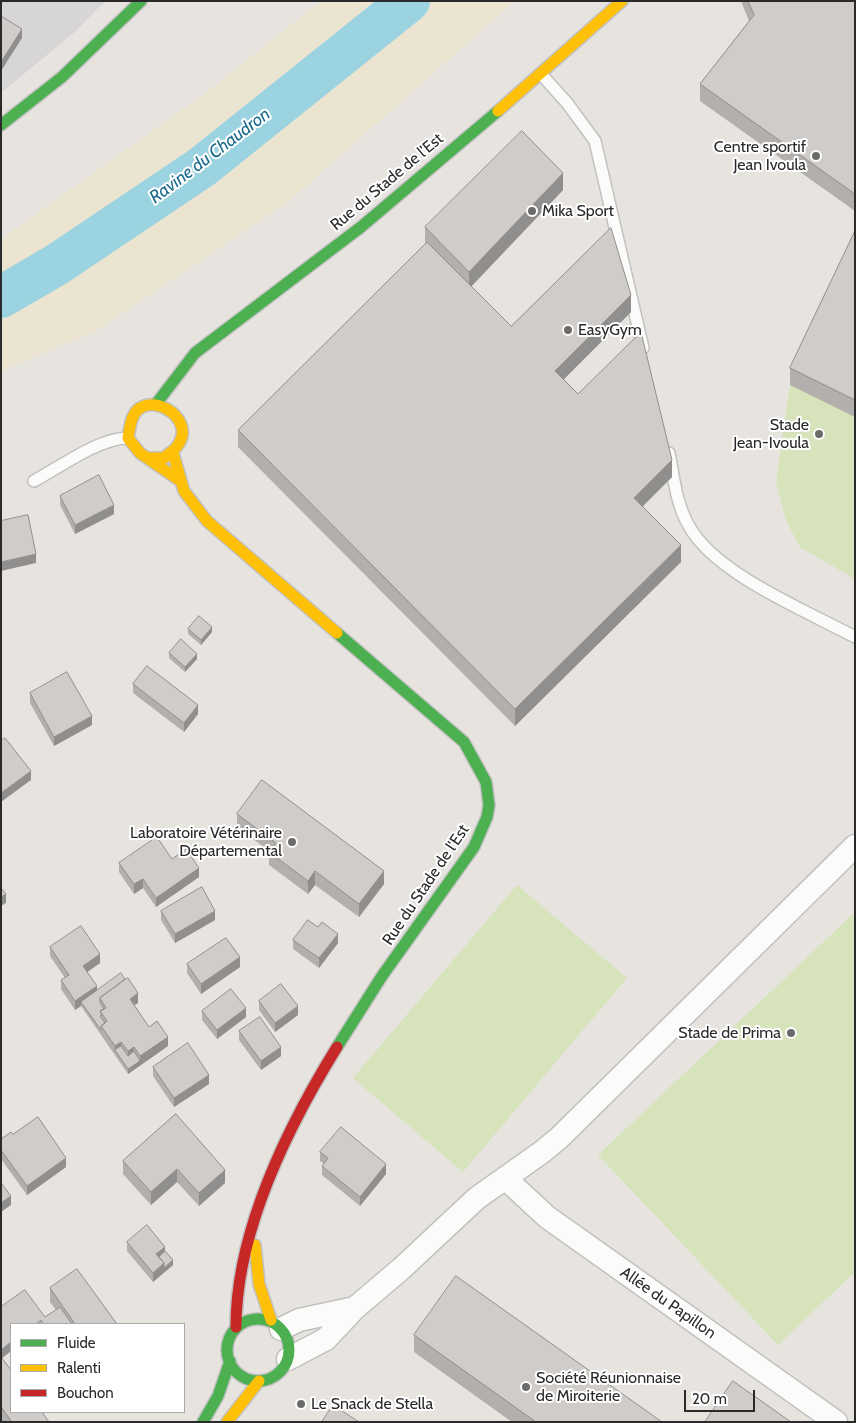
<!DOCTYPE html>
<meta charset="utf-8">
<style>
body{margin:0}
#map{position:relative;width:856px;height:1423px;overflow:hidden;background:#e7e4e0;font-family:Cabin,sans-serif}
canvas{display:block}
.frame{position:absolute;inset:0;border:2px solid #2a2a2a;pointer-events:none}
.legend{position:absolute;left:10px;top:1323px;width:175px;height:90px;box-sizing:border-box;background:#fff;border:1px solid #aaa;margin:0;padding:6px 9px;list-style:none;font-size:15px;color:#2a2a2a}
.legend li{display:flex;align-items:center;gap:10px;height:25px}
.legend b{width:25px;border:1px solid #aaa}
.scale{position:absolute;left:684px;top:1390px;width:71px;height:22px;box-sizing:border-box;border:2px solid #2a2a2a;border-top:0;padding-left:6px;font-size:15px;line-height:18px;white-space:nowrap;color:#2a2a2a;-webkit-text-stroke:4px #fff;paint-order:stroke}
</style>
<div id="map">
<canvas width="856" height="1423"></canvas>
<div class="frame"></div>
<ul class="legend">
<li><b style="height:6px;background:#4caf50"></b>Fluide</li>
<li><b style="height:6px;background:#ffc107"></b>Ralenti</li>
<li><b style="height:6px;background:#c62828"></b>Bouchon</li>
</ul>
<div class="scale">20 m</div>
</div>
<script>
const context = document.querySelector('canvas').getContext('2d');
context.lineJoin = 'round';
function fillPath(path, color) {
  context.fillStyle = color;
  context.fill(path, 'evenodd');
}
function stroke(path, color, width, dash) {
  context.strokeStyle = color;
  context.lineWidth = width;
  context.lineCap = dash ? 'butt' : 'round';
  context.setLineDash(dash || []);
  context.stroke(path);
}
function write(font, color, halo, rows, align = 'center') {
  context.font = font + ' Cabin,sans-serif';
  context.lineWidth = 4;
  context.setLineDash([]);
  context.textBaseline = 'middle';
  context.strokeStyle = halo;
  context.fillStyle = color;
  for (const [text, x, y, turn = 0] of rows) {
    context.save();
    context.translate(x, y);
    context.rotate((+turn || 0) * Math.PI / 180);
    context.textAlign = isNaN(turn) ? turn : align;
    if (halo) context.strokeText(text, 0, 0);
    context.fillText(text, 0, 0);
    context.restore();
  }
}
fillPath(new Path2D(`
 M1,1h104l-29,30 -75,62z`), '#d8d5d7');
fillPath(new Path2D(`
 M321,1h194l-227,201 -192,129 -95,40v-132l210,-150z`), '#eae4d0');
fillPath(new Path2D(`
 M855,248v331l-55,-32 -14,-26 -10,-39 14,-97z
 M517,885l110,93 -164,194 -110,-94z
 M855,912v360l-77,73 -180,-190z`), '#d6e3bb');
stroke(new Path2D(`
 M1,297l55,-32 146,-98 207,-166`), '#9bd3e1', 42);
const lane = new Path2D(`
 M541,74l26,29 28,38 48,207
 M669,453c5,25 7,51 20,73 26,48 118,85 166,111
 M34,481c26,-14 65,-43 94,-43`);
const street = new Path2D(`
 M506,1179l41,38 289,205
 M281,1329l18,-9 56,-12
 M288,1359l38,-20 29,-31 46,-39 76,-71 65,-46 17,-14 296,-292`);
const fast = new Path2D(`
 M1,125l61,-48 79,-76
 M156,404l39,-51 166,-126 137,-116
 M337,1047l45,-71 92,-129 13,-30 2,-12 -3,-23 -22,-40 -127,-109
 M227 1350a31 31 0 1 1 62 0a31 31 0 1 1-62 0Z
 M203,1422l15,-26 12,-35`);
const slow = new Path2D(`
 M498,111l124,-110
 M173,453l11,38 23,30 130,112
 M148,458h16c4,-4 11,-8 14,-13 20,-28 -34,-59 -46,-26 -2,6 -3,13 -4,19l12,15 39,27
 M255,1245l4,39 12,36
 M227,1422l32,-41`);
const jam = new Path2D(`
 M236,1327c0,-96 51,-199 101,-280`);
stroke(lane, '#c2c1c1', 14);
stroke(street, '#c2c1c1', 25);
stroke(fast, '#c2c1c1', 14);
stroke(slow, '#c2c1c1', 14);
stroke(jam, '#c2c1c1', 14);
stroke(lane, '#fbfbfa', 11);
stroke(street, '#fbfbfa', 22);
stroke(fast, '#4caf50', 11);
stroke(slow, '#ffc107', 11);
stroke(jam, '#c62828', 11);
fillPath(new Path2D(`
 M741,1h114v210l-155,-110v-17l49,-63z
 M563,190l-92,96 40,40 120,-14 -67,67 14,15 94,83 -29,29 38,56 -166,164 -277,-279v-17l187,-186v-17z
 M855,231v186l-65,-32v-17z
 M60,496l54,18 -39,20 -15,-29z
 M188,629l24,3 -11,13 -13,-11z
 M169,653l28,6 -12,13 -16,-14z
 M133,684l65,30 -14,18 -51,-39z
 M30,693l62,32 -38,21 -24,-43z
 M237,814l147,70 -25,33 -44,-32 -7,9 -39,-29v-14l-32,-24z
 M172,859l27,18 -43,30 -13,-19 -9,6 -15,-22v-9z
 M161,911l54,9 -40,23 -14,-23z
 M293,940l45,3 -19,25 -26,-19z
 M50,947l50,16 -13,9 10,19 41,12 -4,2 15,22 19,19 -40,28 -47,-68 -6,4 -14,-21v-9l4,-2 -15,-22z
 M187,964l53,3 -39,27 -14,-21z
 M259,1001l39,14 -23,17 -16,-22z
 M202,1011l44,6 -29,22 -15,-19z
 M239,1031l42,25 -20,14 -22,-30z
 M153,1067l56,17 -35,23 -21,-31z
 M176,1114l49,69 -26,23 -22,-24 -26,23 -28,-31v-13z
 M13,1134l53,33 -39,28 -26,-36v-20z
 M320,1152l66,22 -26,32 -38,-31v-9l2,-2 -4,-3z
 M127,1242l38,9 8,14 -20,17 -26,-31z
 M50,1288l67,36h-106v27l-9,7 47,64h-46l-2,-2v-113l44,10 11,-7 -6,-8z
 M414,1335l248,87h-150l-98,-70z`), '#b2afad');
fillPath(new Path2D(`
 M22,29v9l-21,33v-9z
 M563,173v17l-94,99v-17z
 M631,295v17l-76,76v-17z
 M672,460v17l-38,38v-17z
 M114,505v9l-39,20v-9z
 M681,545v17l-166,164v-17z
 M36,554v9l-35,8v-9z
 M212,627v5l-11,13v-5z
 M197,654v5l-12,13v-5z
 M198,705v9l-14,18v-9z
 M92,716v9l-38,21v-9z
 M31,771v9l-30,22v-9z
 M199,868v9l-43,30v-9z
 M315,871v14l-7,9v-13z
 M384,871v13l-25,33v-13z
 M143,879v9l-9,6v-10z
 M6,894v9l-5,3v-9z
 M215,911v9l-40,23v-9z
 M338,934v9l-19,25v-10z
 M100,954v9l-17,12v-9z
 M240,957v10l-39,27v-10z
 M97,986v9l-16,7v4l-6,4v-9z
 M138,993v10l-8,5v-9z
 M298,1006v9l-23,17v-9z
 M246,1008v9l-29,22v-9z
 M168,1037v9l-40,28v-5l12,-8v-5z
 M121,1042v9l-6,-1v-4z
 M134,1047v9l-6,4v-9z
 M281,1047v9l-20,14v-9z
 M209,1075v9l-35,23v-9z
 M66,1158v9l-39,28v-9z
 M386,1164v10l-26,32v-9z
 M177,1169v13l-26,23v-13z
 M225,1170v13l-26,23v-13z
 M11,1196v9l-10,7v-9z
 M165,1247v9l-6,5 -3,-7z
 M173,1260v5l-20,17v-9l11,-10z
 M11,1342v9l-10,8v-9z`), '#918f8d');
const building = new Path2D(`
 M748,1h107v193l-155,-110 54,-69z
 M1,16l21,13 -21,33z
 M522,131l41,42 -94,99 -44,-45z
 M611,228l20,67 -76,76 23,23 63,-62 31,128 -38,38 47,47 -166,164 -277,-279 189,-188 84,84z
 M855,231v169l-65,-32z
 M99,475l15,30 -39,20 -15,-29z
 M28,515l8,39 -35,8v-41z
 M199,616l13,11 -11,13 -13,-11z
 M181,639l16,15 -12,13 -16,-14z
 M147,666l51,39 -14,18 -51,-39z
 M67,672l25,44 -38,21 -24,-44z
 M5,738l26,33 -30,22v-26l1,-1 -1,-1v-24z
 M262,780l122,91 -25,33 -44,-33 -7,10 -39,-29 7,-9 -39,-29z
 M157,837l15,22 14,-10 13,19 -43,30 -13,-19 -9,5 -15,-21z
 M202,887l13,24 -40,23 -14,-23z
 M1,888l5,6 -5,3z
 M308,920l10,7 4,-5 16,12 -19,24 -26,-18z
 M81,926l19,28 -17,12 14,20 -22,15 -14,-21 8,-5 -19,-28z
 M226,938l14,19 -39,27 -14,-20z
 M121,973l4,6 -25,19v4l4,7 -4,2 2,4 -2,1 5,7 -4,3v4l-20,-28z
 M128,978l10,15 -8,6 19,28 8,-6 11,16 -28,19 -6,-9 -6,4 -7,-9 -6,4 -14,-20 6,-5 -7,-10 6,-3 -6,-10z
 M281,984l17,22 -23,17 -16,-22z
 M231,989l15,19 -29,22 -15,-19z
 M260,1017l21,30 -20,14 -22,-30z
 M188,1043l21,32 -35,23 -21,-31z
 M121,1046l7,10 6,-5 6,10 -12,8 -13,-19z
 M176,1114l49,56 -26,23 -22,-24 -26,23 -28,-31z
 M38,1117l28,41 -39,28 -26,-36v-11l10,-7 2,2z
 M341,1127l45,37 -26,33 -38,-31 6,-8 -8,-6z
 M1,1183l10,13 -10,7z
 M147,1225l18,22 -9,7 8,9 -11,10 -26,-31z
 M165,1251l8,9 -9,8v-5l-5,-6z
 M77,1269l40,55h-42l-25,-36z
 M456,1276l206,146h-126l-122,-87z
 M25,1290l20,27 15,-10 12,17h-29l-2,-4 -5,4h-25v18l-10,8v-43z
 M1,1357l10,13v42h31l7,10h-37l-11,-15z
 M733,1381l58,41h-86z
 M333,1405l26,17h-37z`);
fillPath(building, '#cfccc9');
stroke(building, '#918f8d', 1);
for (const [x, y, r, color] of [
 [816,156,5,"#6c6b6a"],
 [532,211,5,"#6c6b6a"],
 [568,330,5,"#6c6b6a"],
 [819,434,5,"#6c6b6a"],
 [292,842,5,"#6c6b6a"],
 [791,1033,5,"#6c6b6a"],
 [526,1387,5,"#6c6b6a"],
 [301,1404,5,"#6c6b6a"]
]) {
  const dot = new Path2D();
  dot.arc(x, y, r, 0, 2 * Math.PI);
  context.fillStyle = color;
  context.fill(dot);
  stroke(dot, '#fff', 2);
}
write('16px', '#2a2a2a', '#fff', [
 ["Centre sportif",806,147],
 ["Jean Ivoula",806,165],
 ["Mika Sport",542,211,"left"],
 ["EasyGym",578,330,"left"],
 ["Stade",809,425],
 ["Jean-Ivoula",809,443],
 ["Laboratoire Vétérinaire",282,833],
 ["Départemental",282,851],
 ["Stade de Prima",781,1033],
 ["Société Réunionnaise",536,1378,"left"],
 ["de Miroiterie",536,1396,"left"],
 ["Le Snack de Stella",311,1404,"left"]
], 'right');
write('16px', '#2a2a2a', '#fff', [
 ["Rue du Stade de l'Est",387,182,-40],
 ["Rue du Stade de l'Est",426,885,-56],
 ["Allée du Papillon",668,1303,35]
]);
write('italic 18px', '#1b6b8d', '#fff', [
 ["Ravine du Chaudron",210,156,-37]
]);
</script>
